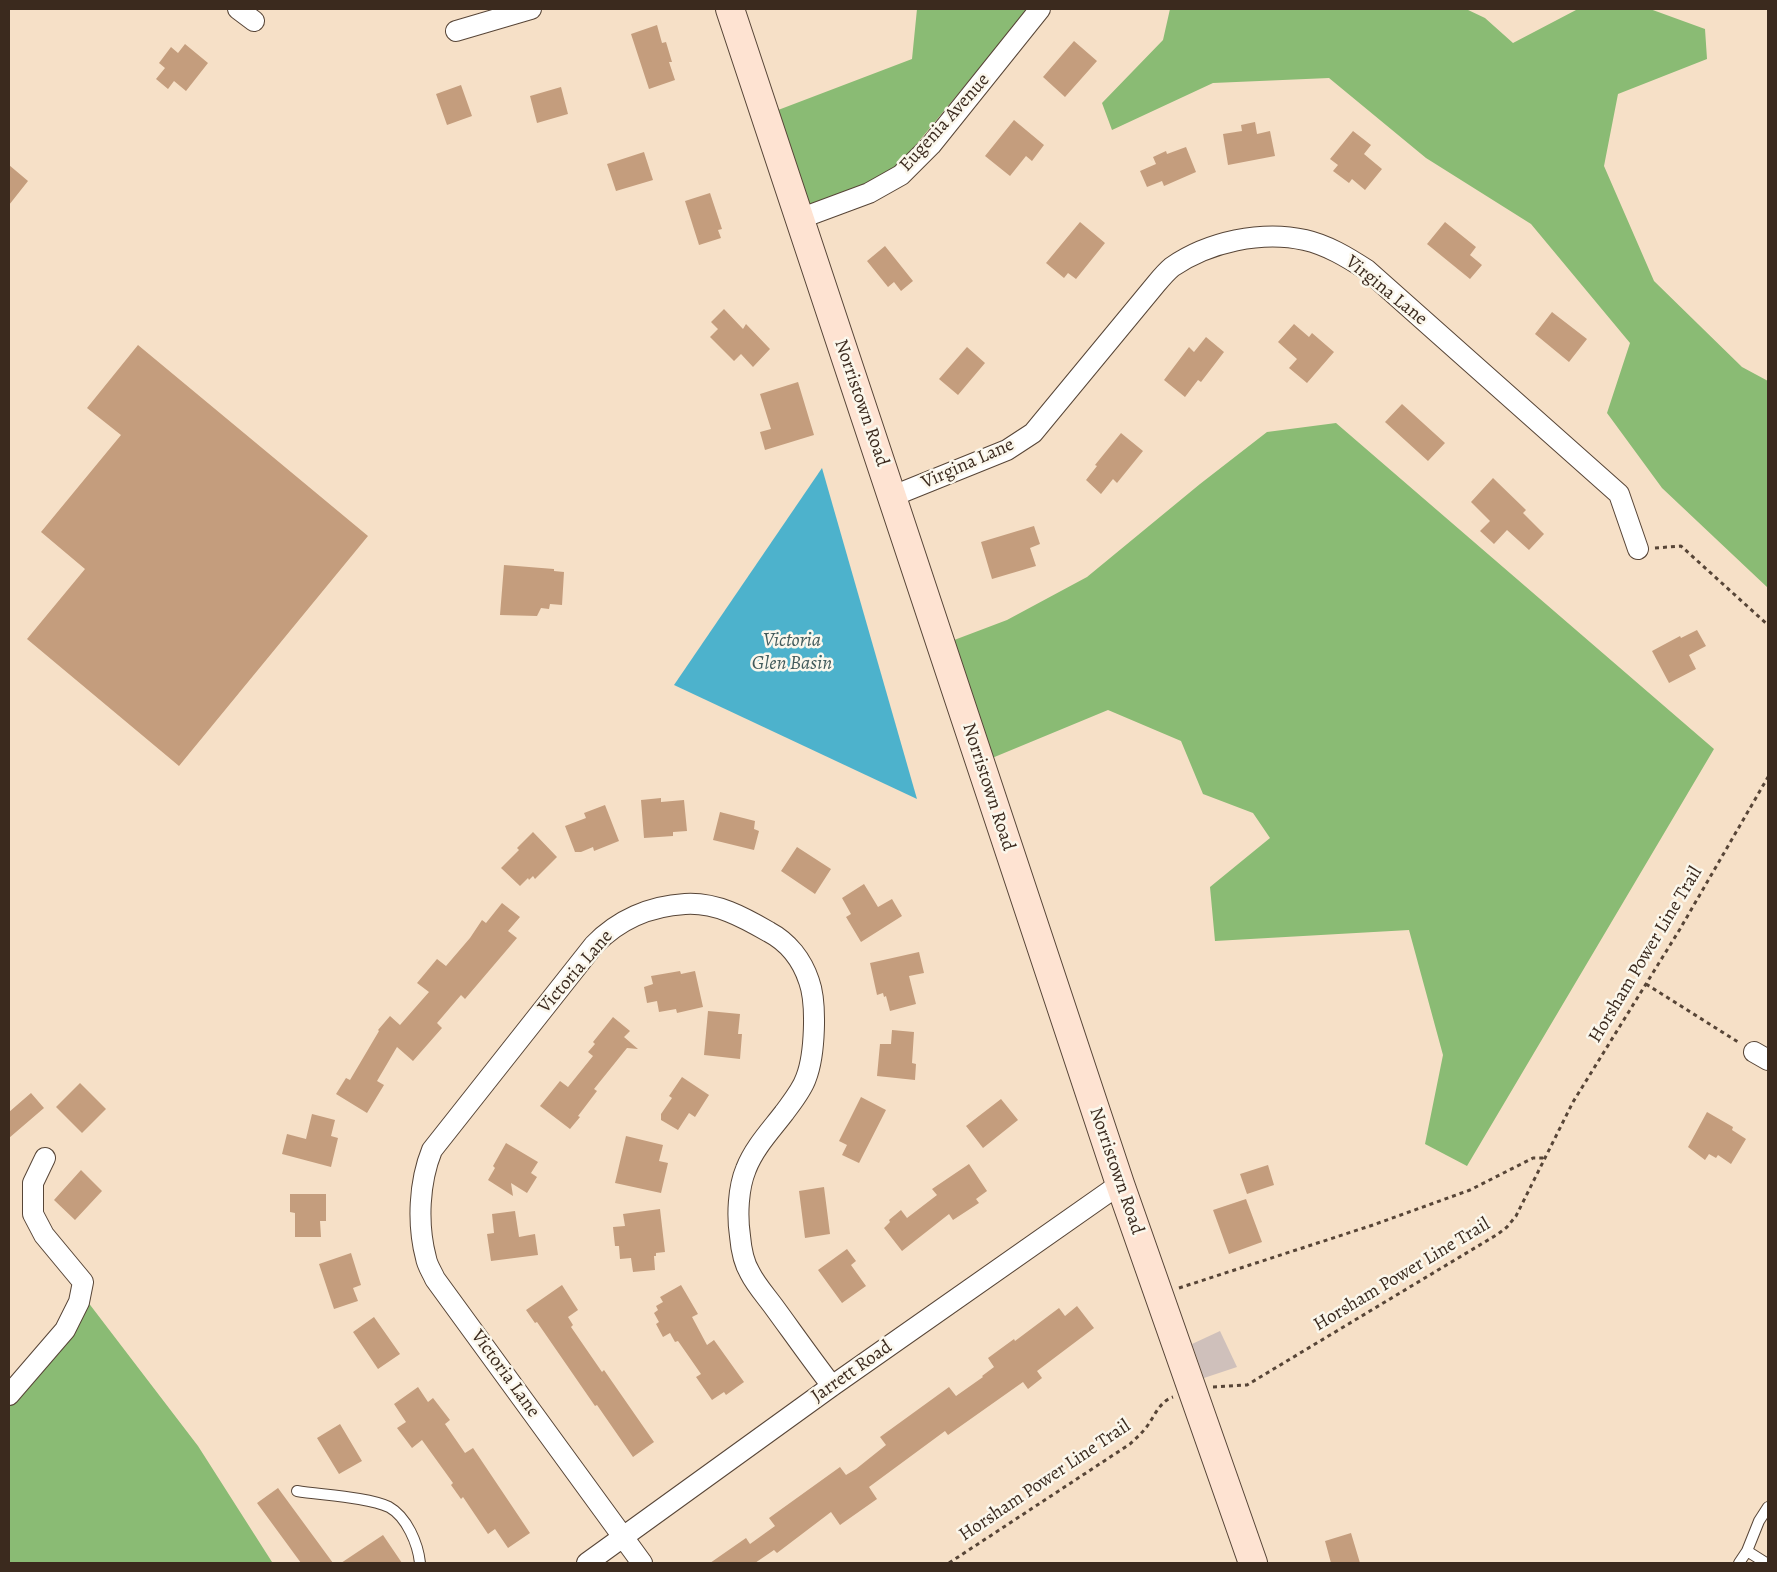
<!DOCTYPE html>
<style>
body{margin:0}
#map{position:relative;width:1777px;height:1572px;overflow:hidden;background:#f6e0c7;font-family:Alegreya,serif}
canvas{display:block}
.frame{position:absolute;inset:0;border:10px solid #3b2a1e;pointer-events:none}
</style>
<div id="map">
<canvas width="1777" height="1572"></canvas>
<div class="frame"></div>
</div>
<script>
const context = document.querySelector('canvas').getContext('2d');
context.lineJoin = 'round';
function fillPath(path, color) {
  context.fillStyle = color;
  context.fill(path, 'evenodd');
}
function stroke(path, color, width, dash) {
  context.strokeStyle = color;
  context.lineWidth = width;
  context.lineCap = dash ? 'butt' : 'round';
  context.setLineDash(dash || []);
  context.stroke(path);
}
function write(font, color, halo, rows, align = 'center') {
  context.font = font + ' Alegreya,serif';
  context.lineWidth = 5;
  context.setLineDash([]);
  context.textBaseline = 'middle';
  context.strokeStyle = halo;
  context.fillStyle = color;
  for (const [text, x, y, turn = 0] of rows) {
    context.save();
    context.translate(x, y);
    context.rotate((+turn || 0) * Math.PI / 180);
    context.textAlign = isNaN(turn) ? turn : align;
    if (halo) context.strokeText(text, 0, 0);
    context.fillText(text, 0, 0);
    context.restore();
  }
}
fillPath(new Path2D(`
 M1220,1331l17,36 -33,11 -12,-34z`), '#cfc0bb');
fillPath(new Path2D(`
 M917,9h111l-146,177 -86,24 -31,-95 147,-56z
 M1170,9h296l19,9 28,25 63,-33 74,-1 55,20 2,30 -89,35 -14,72 50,115 88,86 26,14v207l-106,-100 -55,-75 23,-70 -99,-119 -105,-66 -97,-80 -116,5 -101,47 -10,-27 61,-63z
 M1336,423l378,326 -247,417 -42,-22 18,-89 -34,-125 -194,11 -5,-54 60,-49 -17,-25 -50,-19 -22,-53 -73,-31 -128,53 -39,-118 66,-25 80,-43 113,-93 67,-52z
 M81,1293l117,153 74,116 -1,1h-262v-176z`), '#8abb74');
fillPath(new Path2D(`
 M822,468l95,331 -243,-114z`), '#4db2cc');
fillPath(new Path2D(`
 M657,25l5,18 4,-1 6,20h-3l6,18 -26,9 -18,-55z
 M1074,41l23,20 -32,36 -22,-20z
 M185,44l23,19 -22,28 -12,-10 -6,8 -12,-10 9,-11 -6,-5 12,-16 7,6z
 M461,85l11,31 -25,9 -11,-31z
 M561,87l7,27 -31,9 -7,-27z
 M1014,120l30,25 -12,16 -6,-5 -16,20 -25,-20z
 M1255,122l2,12 13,-3 5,25 -47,9 -5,-31 19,-3 -1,-6z
 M1353,131l18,14 -7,9 18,15 -17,21 -13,-11 -3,4 -16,-12 5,-6 -8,-6z
 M1186,147l10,25 -32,14 -2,-5 -15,6 -7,-16 16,-7 -3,-7 13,-6 1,3z
 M644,152l9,28 -37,11 -9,-27z
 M9,165l19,16 -19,24z
 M710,193l12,36 -4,1 3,8 -22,7 -14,-44z
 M1080,222l25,21 -29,36 -8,-6 -4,5 -18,-15z
 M1445,222l31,25 -6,8 12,10 -12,14 -43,-35z
 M885,246l28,35 -12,10 -7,-9 -6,5 -21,-26z
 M724,309l19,20 3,-5 24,25 -17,18 -12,-13 -7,7 -24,-24 8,-8 -7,-7z
 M1552,312l35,27 -18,23 -34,-28z
 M1294,324l15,13 3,-4 22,19 -27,31 -18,-15 8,-9 -19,-17z
 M1206,337l18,15 -23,30 -3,-2 -13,17 -21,-17 25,-33 5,5z
 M138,345l230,191 -189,230 -152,-127 58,-70 -44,-37 80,-97 -34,-27z
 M967,347l18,16 -27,32 -19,-16z
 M798,382l16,53 -49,15 -5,-18 11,-3 -11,-35z
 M1402,404l43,39 -17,18 -43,-39z
 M1121,433l22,18 -26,32 -4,-4 -12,15 -15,-14 11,-14 -2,-1z
 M1493,478l33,32 -3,3 21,21 -15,16 -22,-20 -13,14 -14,-13 10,-10 -19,-19z
 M1034,526l6,18 -10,4 6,18 -44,13 -11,-37z
 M504,565l50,4v2l10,1 -2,33 -12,-1 -1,5 -8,-1 -4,8 -37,-1z
 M1697,630l9,16 -17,9 7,14 -27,14 -17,-32 28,-15 1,2z
 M661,798v4l23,-2 3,31 -14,1v4l-29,2 -3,-38z
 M605,805l14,36 -25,10 -1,-4 -12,5h-6l-10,-26 21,-8 -2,-5z
 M720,812l35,9 -1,8 5,2 -5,19 -41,-10z
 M533,832l24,25 -22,22 -2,-3 -4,4 -1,-2 -8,8 -19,-18 18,-18 -2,-2z
 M797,847l34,22 -16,25 -34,-23z
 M864,884l14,23 14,-8 10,17 -41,26 -15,-25 5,-3 -9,-16z
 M502,903l18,14 -12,14 9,7 -52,61 -4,-4 -24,28 5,5 -29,33 -16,-14 -20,34 7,4 -17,28 -31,-19 10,-16 4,2 29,-49 -1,-1 12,-14 10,9 29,-33 -12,-9 20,-24 9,7 24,-28 12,-18 4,3z
 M919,952l5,21 -15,3 7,28 -26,7 -4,-15 -2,1 -1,-4 -6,2 -7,-32z
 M680,971l1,3 14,-3 8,36 -26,6 -1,-4 -17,3 -2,-11 -10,2 -3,-16 9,-3 -2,-8z
 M708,1011l32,3 -2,20h4l-2,25 -36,-4z
 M613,1017l17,14 -6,6 14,12 -11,-1 -33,41 3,2 -19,25 2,1 -10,12 -30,-23 20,-25 8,6 25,-31 -5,-4 7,-8 -2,-2z
 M892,1030l22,2 -2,31 4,1 -1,16 -38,-4 3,-32h11z
 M682,1077l27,18 -14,22 -6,-4 -11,17 -17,-10v-6l11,-16 -3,-2z
 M80,1083l26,26 -24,24 -26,-26z
 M31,1093l13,15 -35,30v-26z
 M861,1097l25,13 -27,53 -17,-8 5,-10 -8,-4z
 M1001,1099l17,21 -35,28 -17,-22z
 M1707,1112l26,15 -1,3 14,9 -15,25 -13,-9 -2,3 -7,-4 -4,6 -17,-13z
 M312,1114l23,6 -4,16 7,2 -7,29 -49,-13 5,-20 19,5z
 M626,1136l37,9 -4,16 9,2 -7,30 -46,-10z
 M506,1143l32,19 -7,11 6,4 -10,16 -16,-10 2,13 -25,-16 7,-12 -2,-2z
 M969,1164l18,27 -11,8 3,4 -26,17 -4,-6 -47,37 -18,-23 6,-6 -1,-2 12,-10 6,8 30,-23 -5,-6z
 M1268,1165l6,20 -27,9 -7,-20z
 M81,1170l21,21 -27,29 -21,-20z
 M824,1187l6,47 -25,4 -6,-47z
 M290,1194h36v27h-6l1,16h-26v-24l-5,-1z
 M1246,1199l16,43 -33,12 -16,-44z
 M660,1209l5,43 -9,1v3h-2l1,14 -22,2 -2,-14 -11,1 -1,-13h-4l-2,-19 12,-1 -2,-12z
 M515,1211l4,26 16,-3 3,21 -47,6 -4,-27 7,-1 -2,-19z
 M847,1249l9,12 -5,4 15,21 -24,17 -24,-33z
 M351,1253l10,32 -8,3 5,13 -24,8 -15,-45z
 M562,1285l16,25 -10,7 5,8 -2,2 31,45 2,-2 50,72 -21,15 -36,-52 -2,1 -58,-84 -2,1 -9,-13z
 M681,1285l17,29 -6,3 15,28 7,-5 30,42 -18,13 -2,-3 -12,8 -16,-23 5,-3 -23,-33 -3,1 -5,-9 -7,4 -7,-13 3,-2 -5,-9 4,-3 -2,-4 7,-4 -3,-5z
 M1077,1306l17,22 -57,43 5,7 -14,11 -5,-7 -75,53 -3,-4 -76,56 8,12 -37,26 -9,-13 -54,41 -3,-3 -19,13h-45l36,-25 4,6 25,-18 -6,-8 71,-51 6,8 10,-6 30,-24 -6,-8 69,-50 7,9 27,-19 -1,-1 12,-9 -6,-9 26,-19 1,2 44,-33 6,8z
 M374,1317l26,37 -22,15 -25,-37z
 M418,1387l10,15 5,-4 17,22 -5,4 20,29 8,-5 57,85 -22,15 -13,-19 -7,5 -25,-37 -2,2 -10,-14 2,-2 -31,-43 -10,8 -15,-20 9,-6 -12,-18z
 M340,1424l22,37 -23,13 -22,-36z
 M278,1488l55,75h-32l-44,-60z
 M1351,1533l9,30h-29l-6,-22z
 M383,1535l19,28h-61z`), '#c49d7d');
const service = new Path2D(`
 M297,1491c24,4 71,6 92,16 18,10 29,37 31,56
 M1747,1551l12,-30 9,-14
 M1739,1563l8,-12 19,12`);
const minor = new Path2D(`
 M238,9l16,12
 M456,31l75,-22
 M799,219l70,-26 32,-18 30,-30 109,-136
 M893,496l114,-46 26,-17 123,-149c5,-6 10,-12 16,-17 36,-25 90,-37 133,-27 22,5 42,17 62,30l252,224 19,55
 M1754,1052l14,8
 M9,1395l56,-65 14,-28 4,-20 -39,-47 -11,-21v-31l12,-25
 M587,1563l245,-177 288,-202
 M642,1563l-207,-284c-3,-7 -8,-14 -9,-21 -9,-34 -7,-76 6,-108l162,-205c24,-25 56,-39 91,-41 31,-2 58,13 84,28 19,10 33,28 40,49 8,22 6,74 -3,97 -4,12 -14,24 -22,35 -13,17 -30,35 -38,56 -8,19 -9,47 -6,67 1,12 4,27 10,37 6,12 16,23 24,34 19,26 38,53 58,79`);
const secondary = new Path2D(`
 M730,9l390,1175 133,379`);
stroke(service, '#574537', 12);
stroke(minor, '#574537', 22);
stroke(secondary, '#574537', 30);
stroke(new Path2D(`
 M1655,548l26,-2 87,79
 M1646,984l92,58
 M1179,1288l194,-63 97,-35 63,-32h12
 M1213,1387l34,-2 251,-151 9,-7 9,-11 57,-114 107,-173 88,-152
 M949,1563l181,-119c5,-5 10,-9 14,-14 10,-11 14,-28 29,-33`), '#574537', 3, [4, 4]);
stroke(service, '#fff', 10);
stroke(minor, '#fff', 20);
stroke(secondary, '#fee3d2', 28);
write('19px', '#3b2a1e', '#fbf7ec', [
 ["Eugenia Avenue",945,123,-48],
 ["Virgina Lane",1386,291,39],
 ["Norristown Road",861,403,71],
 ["Virgina Lane",968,464,-24],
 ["Norristown Road",988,787,72],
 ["Horsham Power Line Trail",1646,955,-59],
 ["Victoria Lane",576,972,-49],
 ["Norristown Road",1116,1171,71],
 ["Horsham Power Line Trail",1402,1275,-31],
 ["Jarrett Road",852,1372,-35],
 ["Victoria Lane",505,1374,54],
 ["Horsham Power Line Trail",1045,1481,-34]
]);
write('italic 20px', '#415a5b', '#fbf7ec', [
 ["Victoria",792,641],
 ["Glen Basin",792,664]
]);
</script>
